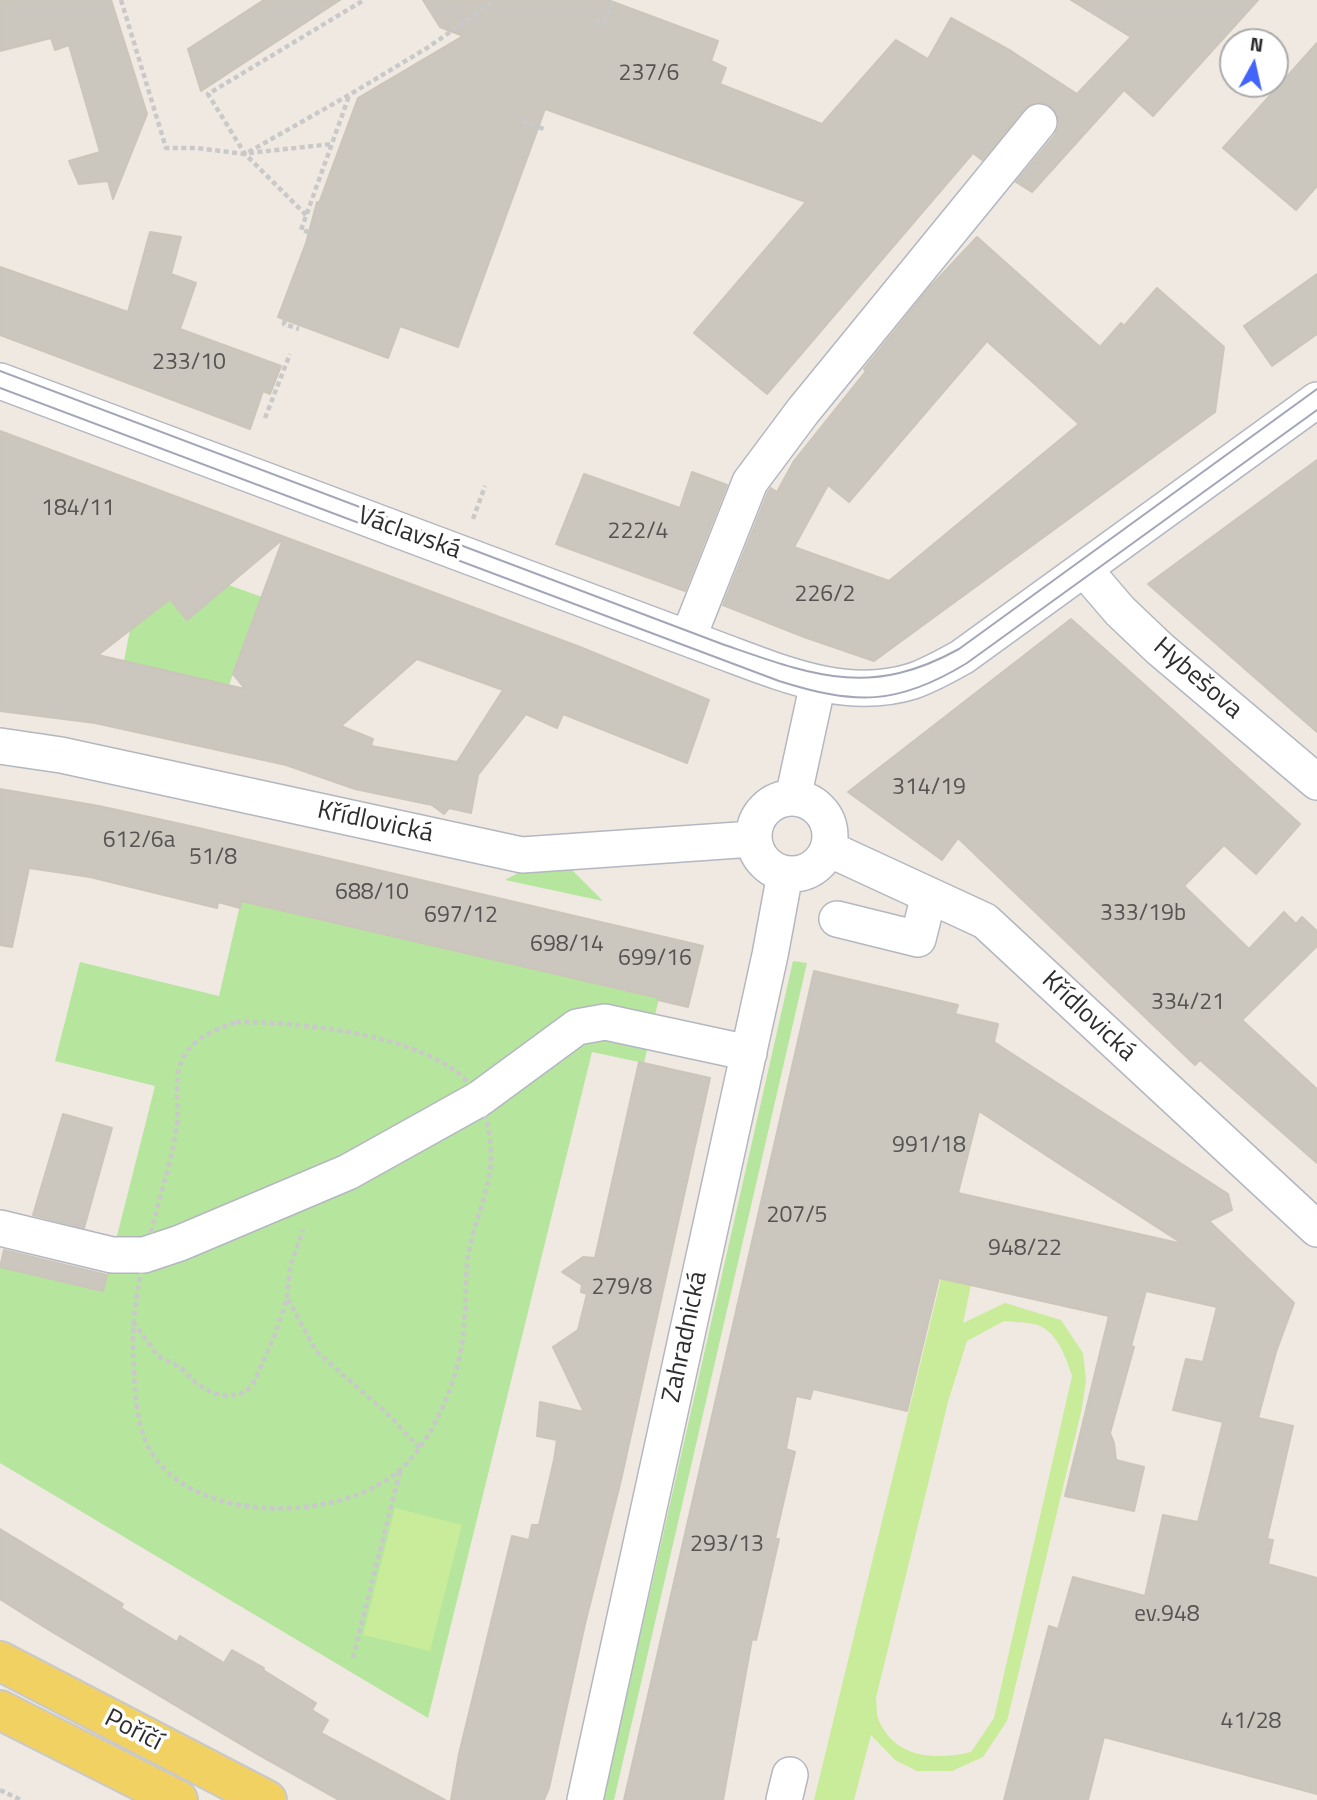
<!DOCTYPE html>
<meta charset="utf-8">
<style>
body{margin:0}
#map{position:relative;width:1317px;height:1800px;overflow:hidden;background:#efe9e1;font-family:"Titillium Web",sans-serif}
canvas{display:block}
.north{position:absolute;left:1219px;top:28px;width:70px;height:70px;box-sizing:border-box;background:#fff;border:2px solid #ababab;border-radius:50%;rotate:8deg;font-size:19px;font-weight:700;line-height:28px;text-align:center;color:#2e2e2e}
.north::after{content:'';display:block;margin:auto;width:24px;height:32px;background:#4264fb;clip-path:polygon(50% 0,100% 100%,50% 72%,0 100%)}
</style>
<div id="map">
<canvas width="1317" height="1800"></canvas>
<div class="north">N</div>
</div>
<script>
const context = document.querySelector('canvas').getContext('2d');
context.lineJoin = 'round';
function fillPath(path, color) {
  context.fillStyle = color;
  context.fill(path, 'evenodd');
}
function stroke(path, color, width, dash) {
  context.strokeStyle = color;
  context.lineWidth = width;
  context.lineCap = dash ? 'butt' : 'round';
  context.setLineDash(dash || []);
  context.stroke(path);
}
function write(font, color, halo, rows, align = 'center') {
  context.font = font + ' "Titillium Web",sans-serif';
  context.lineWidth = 7;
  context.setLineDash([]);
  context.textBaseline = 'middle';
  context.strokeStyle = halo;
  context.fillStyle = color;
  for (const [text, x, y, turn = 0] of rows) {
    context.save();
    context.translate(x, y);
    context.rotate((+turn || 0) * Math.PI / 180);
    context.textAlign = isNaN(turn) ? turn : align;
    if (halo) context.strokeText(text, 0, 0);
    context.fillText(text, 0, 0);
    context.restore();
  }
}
fillPath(new Path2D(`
 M198,574l64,23 -33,88 -105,-24 6,-31 40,-31 17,21 17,-14z
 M555,853l48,48 -98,-21z
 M241,901l418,97 -15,65 -52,-11 -164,666 -428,-255v-196l103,24 52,-205 -100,-25 25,-99 139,34z
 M793,961l14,2 -193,837h-11z`), '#b6e59e');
fillPath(new Path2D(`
 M941,1279l30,6 -8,38 42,-20 56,17 22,33 3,27 -4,28 -75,313 -24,36 -31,14h-35l-22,-11 -24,-25 -17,65h-40zM1004,1321c10,1 24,1 34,4 20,8 28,33 34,51l-78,342 -23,34c-35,8 -75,7 -92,-31 -3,-6 -2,-16 -3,-23l72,-296 19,-61z
 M395,1508l67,17 -32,126 -67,-16z`), '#c9ec9a');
const building = new Path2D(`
 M0,0h111l36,114 -34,85 -5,-18 -29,3 -10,-23 31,-9 -31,-107 -14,5 -4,-12 -51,13z
 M264,0h76l-139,91 -13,-42z
 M423,0h185l110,41 -7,20 15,7 -6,16 102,40 74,-84 32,19 23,-41 60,33 66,43 54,-57 -60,-37h187l-105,116 -29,-26 -92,102 -16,-10 39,-47 4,-10 -2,-11 -6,-8 -9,-4 -9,1 -9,6 -42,51 -9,-7 -206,241 -73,-61 112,-131 -261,-93 -87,238 -58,-21 -12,32 -110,-41 28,-74 11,-41 2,1 39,-105 105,-62 -23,-9z
 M1317,43v143l-21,24 -73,-62z
 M150,232l31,5 -10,37 25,9 -16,46 101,37 -11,28 -7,-3 -13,38 -250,-94v-68l128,45z
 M977,237l123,110 21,-24 3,3 33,-38 67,59 -9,65 -341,249 -70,-24 -81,-32 45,-113 3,-4 6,4 17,-31 72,-90 -2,-2 66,-82zM987,341l92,83 -190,157 -95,-34 34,-62 21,17z
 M1317,274v60l-45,32 -28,-40z
 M0,431l580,216 129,53 -22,63 -124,-49 -6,14 -31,-14 -48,61 -7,38 -22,-5 -5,6 -12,-9 -77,-16 -69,-24 -191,-42 -95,-12zM283,539l-50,135 12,15 -147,-34 72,-56 17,21zM417,659l86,31 -46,72 -86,-16 2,-7 -32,-13z
 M1317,460v272l-169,-148z
 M692,472l35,13 -42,106 -129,-47 28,-70 96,34z
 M1071,619l229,205 -44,50 -32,-29 -40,41 65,63 35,-37 12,12 6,-7 15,14v15l-75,74 75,69v74l-117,-103 -5,5 -237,-227 -16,22 -94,-68z
 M0,789l99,17 91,20 513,120 -15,61 -30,-7 1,-2 -418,-97 -1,7 -22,-6 -1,6 -127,-31 -61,-9 -17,79 -12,-2z
 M814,971l144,34 -3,9 43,10 -4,18 234,152 4,16 -23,11 85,82 -18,49 -18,66 35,8 -26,113 6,1 -5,24 49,14v216l-213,-57 -16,63h-84l45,-174 9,3 15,-52 72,19 18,-81 35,7 25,-100 -50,-12 13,-51 17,3 14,-55 -71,-16 -15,55 3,1 -24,86 4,10 2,17 28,7 -10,44 -69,-15 44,-180 -170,-38 -32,133 -94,-22 -3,10 -14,-3 -10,53 9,3 -20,87h4l-19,84 -4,17 -4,-1 -29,161h-99zM979,1111l82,54 122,79 -225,-51z
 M639,1062l71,16 -89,402 -36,144 -36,164 -5,12h-93l8,-46 53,-218 17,4 3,-15h7l15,-65 3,-20 -20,-4 3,-34 44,10 -31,-65 25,-17 9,-36 -6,-2 1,-7 -20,-13 21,-15 12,1z
 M63,1114l49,14 -28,100 -51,-13z
 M4,1250l103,25 -4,16 -103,-24z
 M0,1529l123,75 -2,4 56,34 3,-6 44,27 8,-13 32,18 -1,2 53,33 -4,7 16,10 -7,13 124,67h-106l-82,-46 -208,-124 -49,-31z`);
fillPath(building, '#cbc7bf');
stroke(building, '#cbc5ba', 2);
const minor = new Path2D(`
 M0,381l719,269c62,23 127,52 194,31 17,-6 33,-15 49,-24l355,-257
 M1084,569l36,42 40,38 157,133
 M688,638l62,-156 53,-71 236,-289
 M0,746l61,9 461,100 231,-16
 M754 836a38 38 0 1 1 76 0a38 38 0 1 1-76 0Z
 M793,798l25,-115
 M829,849l156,72 332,308
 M837,919l81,20 11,-44
 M0,1228l112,27h32l36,-12 168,-71 131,-73 98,-72 28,-5 144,31
 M585,1800l185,-845 15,-81
 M784,1800l6,-25`);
const major = new Path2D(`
 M0,1661l267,139
 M0,1710l178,90`);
stroke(minor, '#b4b7c1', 38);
stroke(major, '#c9c9c9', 42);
stroke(new Path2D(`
 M121,0l45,148h30l49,6 104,-59 78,-47 69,-48
 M595,22l11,-2 7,-20
 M523,121l23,9
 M249,153l83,-9
 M306,215l-61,-61 -37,-60 156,-94
 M309,232l-8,-2 48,-134
 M285,320l-1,4 15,5
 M265,418l25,-64
 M473,519l12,-33
 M236,1022c62,0 173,11 223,52 23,18 32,54 32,83 -1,38 -21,71 -24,109 -2,23 -1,47 -4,70 -5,44 -29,102 -61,132 -58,54 -202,58 -249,-13 -19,-29 -18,-70 -20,-103 -2,-77 29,-146 43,-220 5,-24 -5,-54 8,-76 11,-19 33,-27 52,-34z
 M288,1299l28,52 73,64 31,34
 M133,1322l25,34 22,11 16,16 16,10 18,3 16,-4 8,-10 22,-50 11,-34 3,-31 13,-37
 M353,1658l47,-187
 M0,1790l21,10`), '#c9c9c9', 4.5, [5, 3.5]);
stroke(minor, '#fff', 35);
stroke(major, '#f2d163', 38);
stroke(new Path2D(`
 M0,371l722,273c90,31 146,55 237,5l358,-260
 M0,388l779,293c76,24 118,25 188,-18l350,-253`), '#a3a6b8', 2);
write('23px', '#555452', null, [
 ["237/6",649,74],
 ["233/10",189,363],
 ["184/11",78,509],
 ["222/4",638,532],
 ["226/2",825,595],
 ["314/19",929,788],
 ["612/6a",139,841],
 ["51/8",213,858],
 ["688/10",372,893],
 ["333/19b",1143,914],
 ["697/12",461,916],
 ["698/14",567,945],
 ["699/16",655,959],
 ["334/21",1188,1003],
 ["991/18",929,1146],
 ["207/5",797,1216],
 ["948/22",1025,1249],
 ["279/8",622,1288],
 ["293/13",727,1545],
 ["ev.948",1167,1615],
 ["41/28",1251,1722]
]);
write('26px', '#2e2e2e', '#fff', [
 ["Václavská",409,534,20],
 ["Hybešova",1197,679,41],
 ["Křídlovická",375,823,12],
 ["Křídlovická",1088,1017,43],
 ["Zahradnická",686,1337,-78],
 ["Poříčí",133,1731,27]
]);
</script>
